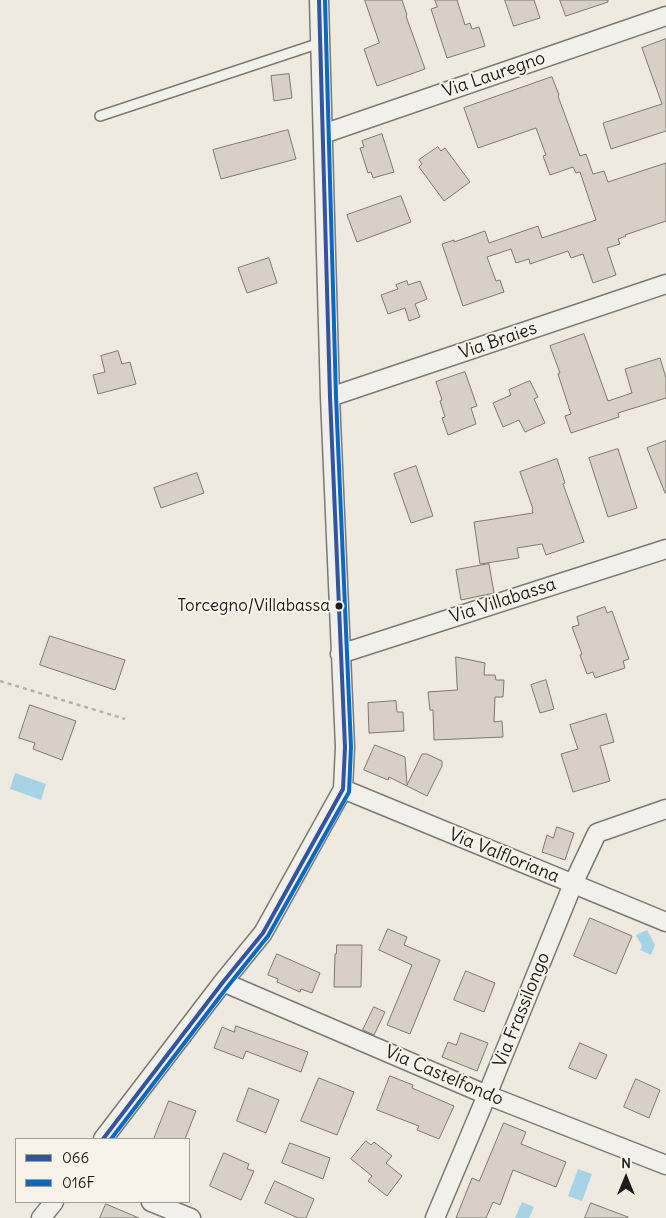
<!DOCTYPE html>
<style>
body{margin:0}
#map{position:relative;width:666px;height:1218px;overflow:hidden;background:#efeae0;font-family:Delius,sans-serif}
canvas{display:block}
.legend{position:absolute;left:15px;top:1138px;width:175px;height:65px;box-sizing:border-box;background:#f7f3e8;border:1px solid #9f9d96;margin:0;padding:6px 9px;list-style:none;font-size:15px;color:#1c1c1c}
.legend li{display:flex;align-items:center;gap:10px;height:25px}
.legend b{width:25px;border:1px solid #9f9d96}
.north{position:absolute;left:601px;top:1153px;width:50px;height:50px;-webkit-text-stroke:4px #f7f3e8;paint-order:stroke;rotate:0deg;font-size:14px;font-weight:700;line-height:20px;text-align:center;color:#1c1c1c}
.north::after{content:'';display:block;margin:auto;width:18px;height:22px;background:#1c1c1c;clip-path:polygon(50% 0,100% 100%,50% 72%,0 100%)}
</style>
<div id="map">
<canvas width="666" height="1218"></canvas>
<ul class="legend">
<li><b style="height:6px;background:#3155a3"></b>066</li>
<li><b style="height:6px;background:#0c69bf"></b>016F</li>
</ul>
<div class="north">N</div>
</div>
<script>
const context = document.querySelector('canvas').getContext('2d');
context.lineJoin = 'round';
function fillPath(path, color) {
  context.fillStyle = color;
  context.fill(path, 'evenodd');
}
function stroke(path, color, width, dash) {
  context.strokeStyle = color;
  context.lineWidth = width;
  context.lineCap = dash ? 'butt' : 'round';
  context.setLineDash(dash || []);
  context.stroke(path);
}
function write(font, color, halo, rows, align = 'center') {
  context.font = font + ' Delius,sans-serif';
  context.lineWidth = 4;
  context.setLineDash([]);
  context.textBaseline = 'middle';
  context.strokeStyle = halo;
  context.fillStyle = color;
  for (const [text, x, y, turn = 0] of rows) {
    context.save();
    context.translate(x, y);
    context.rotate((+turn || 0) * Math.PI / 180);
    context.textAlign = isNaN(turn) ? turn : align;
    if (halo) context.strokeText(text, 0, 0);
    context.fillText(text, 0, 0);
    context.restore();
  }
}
fillPath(new Path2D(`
 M15,773l31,11 -5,16 -31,-11z
 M647,930l8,15 -4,10 -11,-5 2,-4 -6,-11z
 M578,1169l14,5 -10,27 -14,-5z
 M522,1202l12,5 -5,11h-14z`), '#a6d3e5');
const building = new Path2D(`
 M365,0h37l5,15 -1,1 19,53 -48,17 -13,-37 15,-6z
 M435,0h22l8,25 5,-2 2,6 7,-2 6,19 -38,12 -16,-49 6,-2z
 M505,0h29l6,18 -26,8z
 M560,0h48v2l-42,14z
 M666,39v92l-55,18 -8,-26 59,-19 -20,-56z
 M289,74l3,24 -18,3 -3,-25z
 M552,77l7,18 -1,1 22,60 6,-2 7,20 11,-3 4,11 58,-19v58l-41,14 1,1 -8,3 2,5 -13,4 9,27 -23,8 -10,-29 -12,4 -3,-7 -38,13 -1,-5 -13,4 -5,-14 -24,8 9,24 4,-1 4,12 -41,14 -21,-62 12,-4v2l31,-11 4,12 49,-17 4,12 54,-18 -16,-48 -4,1 -3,-6 -23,8 -7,-19 3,-1 -10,-27 -58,20 -14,-40z
 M288,130l8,29 -75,20 -8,-29z
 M382,134l12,38 -21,6 -2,-6 -3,1 -8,-25 4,-1 -2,-6z
 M438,147l3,4 4,-3 25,34 -26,19 -25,-34 3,-3 -3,-4z
 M401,196l10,26 -54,20 -10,-27z
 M269,258l8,25 -30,10 -9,-25z
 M407,281l1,4 12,-4 7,18 -12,5 5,13 -11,4 -4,-13 -17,6 -7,-19 17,-6 -2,-4z
 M584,334l24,67 24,-8 -7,-24 35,-11 6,20v20l-48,15 1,4 -48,16 -6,-17 6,-2 -13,-40 2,-1 -10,-27z
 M118,351l4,13 8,-2 6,22 -38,10 -5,-19 12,-3 -4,-16z
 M465,372l12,34 -6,2 5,16 -28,11 -6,-17 3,-1 -5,-16 2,-1 -6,-18z
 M530,381l8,16 -4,2 11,24 -20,9 -6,-12 -16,7 -10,-24 18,-8 -2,-5z
 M666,441v52h-1l-18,-45z
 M618,449l19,59 -29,9 -19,-59z
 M557,459l8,24 -2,1 21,58 -38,13 -4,-11 -25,4 2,10 -39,6 -6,-42 59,-9 -1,-3 1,-1 -13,-37z
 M416,466l17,50 -22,7 -17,-49z
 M197,473l7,20 -43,15 -7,-20z
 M489,564l5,29 -33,7 -5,-30z
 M605,607l2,6 5,-2 17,48 -6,2 2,7 -30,10 -2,-6 -6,2 -7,-19 2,-1 -10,-27 7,-2 -2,-8z
 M50,636l75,24 -10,30 -75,-25z
 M456,657l29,6 -1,12h11l1,5h8l-1,17h-8l-1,25 8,-1 1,16 -69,3 -1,-30h-3l-2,-18 29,-2z
 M546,680l8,29 -14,4 -9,-28z
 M396,701l1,11h6l1,19 -35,2 -1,-30z
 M30,705l46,16 -14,39 -29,-11 2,-6 -16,-5z
 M606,714l8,28 -14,4 10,35 -37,11 -12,-38 17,-5 -8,-24z
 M375,745l30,12 2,28 15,-31h5l15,7v5l-15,30 -38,-19 -1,3 -24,-10z
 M557,827l17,6 -9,27 -23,-8 5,-17 6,3z
 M590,918l42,18 -16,38 -42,-18z
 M388,929l19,8 -3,8 36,15 -30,74 -23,-9 25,-60 -33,-15z
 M337,945h25l-1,42h-27l1,-33h1z
 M277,954l43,19 -8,20 -11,-4 -1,3 -23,-10 1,-3 -10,-4z
 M466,971l29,12 -11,29 -30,-12z
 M374,1007l11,5 -11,23 -11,-5z
 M236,1026l72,26 -7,20 -55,-21 -3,8 -29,-11 8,-21 12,5z
 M461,1033l27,10 -11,28 -35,-14 6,-15 8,3z
 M580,1043l27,12 -11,24 -27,-11z
 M390,1076l23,9 -1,3 42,18 -15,33 -22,-9 2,-4 -42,-16z
 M319,1078l35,14 -17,43 -36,-14z
 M636,1079l24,11 -11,28 -25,-11z
 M249,1088l30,12 -13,33 -29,-12z
 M169,1101l27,10 -11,28h-31z
 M504,1123l22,9 -5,12 45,18 -10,25 -43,-17 -13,35 -7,-3 -7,16h-30l16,-40 7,3z
 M366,1141l5,4 3,-3 18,14 -6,7 16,13 -15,20 -19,-15 4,-5 -21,-17z
 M290,1143l40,15 -7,21 -41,-16z
 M224,1153l25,11 -2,5 7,2 -13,29 -31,-14z
 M275,1181l39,18 -8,19h-8l-33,-15z
 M591,1203l37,14v1h-43z
 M106,1204l33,14h-39z`);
fillPath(building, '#d8d0c4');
stroke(building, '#7b7974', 1);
const lane = new Path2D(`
 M100,116l220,-73`);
const street = new Path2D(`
 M323,134l343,-118
 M330,397l336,-113
 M340,654l326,-105
 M343,789l323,133
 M223,982l264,113 179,70
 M103,1139l120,-157 40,-49 80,-144 2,-42 -15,-350 -11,-397
 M151,1202l40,16
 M41,1218l13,-16
 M435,1218l52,-123 86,-211 24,-51 69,-24`);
stroke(lane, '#7b7974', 12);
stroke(street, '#7b7974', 21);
stroke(new Path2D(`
 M0,681l125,38`), '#b3b1ad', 2.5, [4, 4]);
stroke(lane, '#f2f0eb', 9);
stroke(street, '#f2f0eb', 18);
stroke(new Path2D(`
 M103,1139l120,-157 40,-49 80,-144 2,-42 -15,-350 -11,-397`), '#3155a3', 4);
stroke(new Path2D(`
 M111,1139l117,-153 40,-50 81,-144 2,-45 -15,-350 -11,-397`), '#0c69bf', 4);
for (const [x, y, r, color] of [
 [339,606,4.5,"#1c1c1c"]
]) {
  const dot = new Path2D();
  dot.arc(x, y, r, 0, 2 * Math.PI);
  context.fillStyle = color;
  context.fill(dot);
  stroke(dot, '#f7f3e8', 2);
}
write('17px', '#1c1c1c', '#f7f3e8', [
 ["Torcegno/Villabassa",330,606]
], 'right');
write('18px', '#1c1c1c', '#f7f3e8', [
 ["Via Lauregno",494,75,-19],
 ["Via Braies",498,341,-19],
 ["Via Villabassa",503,601,-18],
 ["Via Valfloriana",504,856,22],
 ["Via Frassilongo",522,1010,-68],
 ["Via Castelfondo",444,1076,23]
]);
</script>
